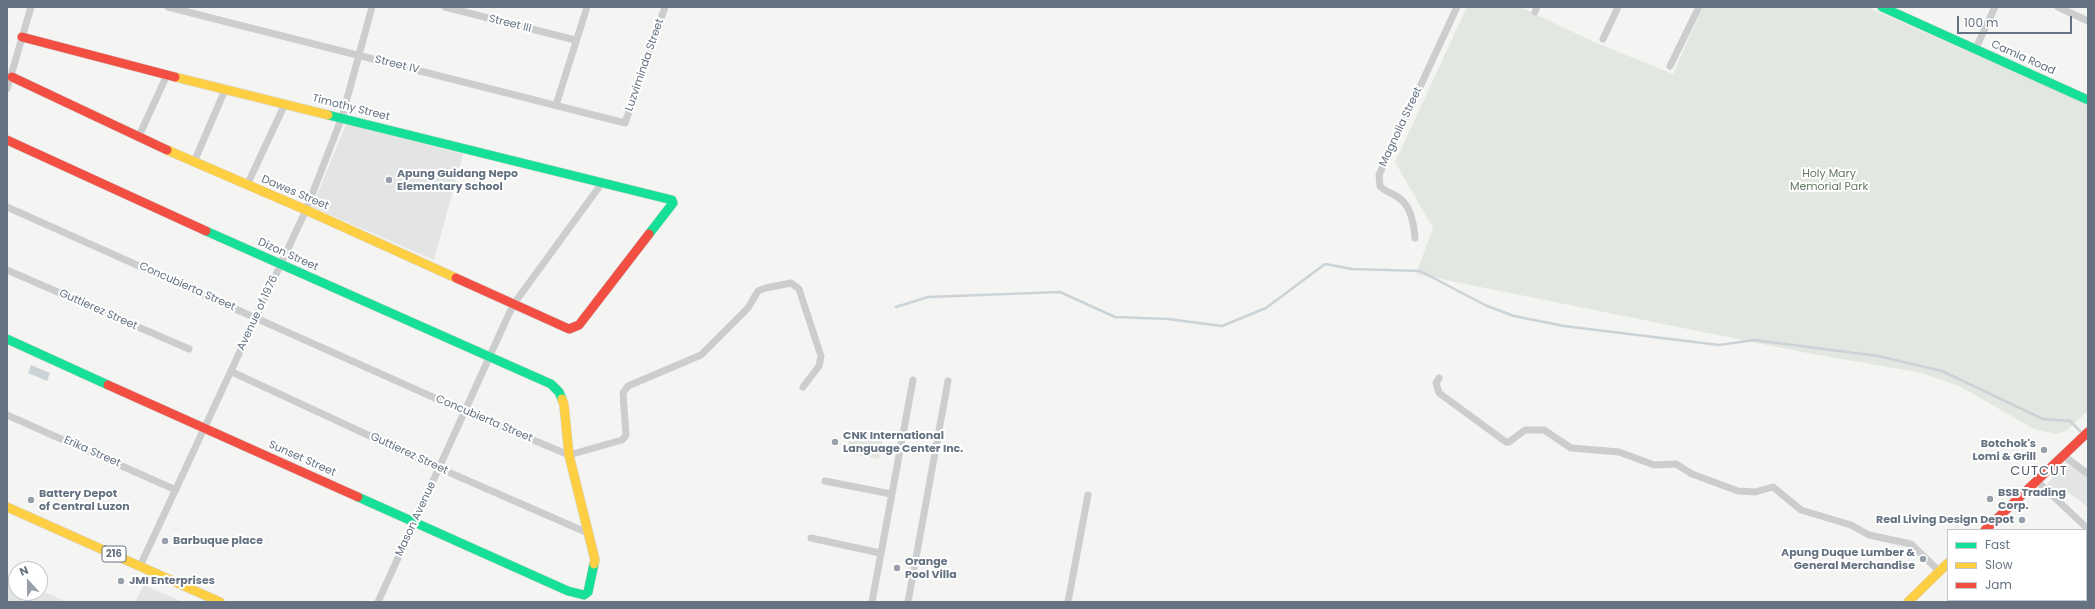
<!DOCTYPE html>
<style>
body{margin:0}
#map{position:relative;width:2095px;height:609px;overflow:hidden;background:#f4f4f3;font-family:Poppins,sans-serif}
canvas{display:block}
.frame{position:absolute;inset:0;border:8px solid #657282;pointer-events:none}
.legend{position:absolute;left:1947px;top:529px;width:140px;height:72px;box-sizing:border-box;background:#fff;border:1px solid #c1c7cd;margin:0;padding:5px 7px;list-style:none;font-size:12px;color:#657282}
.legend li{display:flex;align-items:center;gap:8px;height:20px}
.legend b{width:20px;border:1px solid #c1c7cd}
.north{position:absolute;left:8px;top:561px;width:40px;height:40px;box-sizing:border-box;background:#fff;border:1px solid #c1c7cd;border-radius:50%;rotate:338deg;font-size:11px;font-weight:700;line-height:16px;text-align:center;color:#657282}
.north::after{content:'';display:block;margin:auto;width:14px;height:18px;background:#97a0aa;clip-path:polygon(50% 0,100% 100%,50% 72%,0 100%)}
.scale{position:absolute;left:1957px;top:16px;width:115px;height:18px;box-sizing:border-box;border:2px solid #657282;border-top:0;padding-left:5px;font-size:12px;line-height:14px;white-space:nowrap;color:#657282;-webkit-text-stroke:3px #fff;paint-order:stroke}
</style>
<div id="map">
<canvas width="2095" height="609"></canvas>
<div class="frame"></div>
<ul class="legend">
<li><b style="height:5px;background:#16e098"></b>Fast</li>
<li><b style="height:5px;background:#ffcf43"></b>Slow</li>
<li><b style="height:5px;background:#f24e42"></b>Jam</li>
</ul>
<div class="north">N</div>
<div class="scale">100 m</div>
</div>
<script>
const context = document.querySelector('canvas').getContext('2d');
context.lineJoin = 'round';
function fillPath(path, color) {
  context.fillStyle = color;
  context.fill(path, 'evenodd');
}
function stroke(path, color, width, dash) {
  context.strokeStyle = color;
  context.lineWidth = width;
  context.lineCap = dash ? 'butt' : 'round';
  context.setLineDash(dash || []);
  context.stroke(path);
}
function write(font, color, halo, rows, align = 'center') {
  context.font = font + ' Poppins,sans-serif';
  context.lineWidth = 4;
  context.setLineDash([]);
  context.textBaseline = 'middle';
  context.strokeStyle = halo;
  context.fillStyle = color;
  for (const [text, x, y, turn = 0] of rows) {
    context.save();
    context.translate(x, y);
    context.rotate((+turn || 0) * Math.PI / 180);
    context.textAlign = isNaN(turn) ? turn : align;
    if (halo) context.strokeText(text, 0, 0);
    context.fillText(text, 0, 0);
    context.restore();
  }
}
fillPath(new Path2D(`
 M346,124l117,30 -29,106 -122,-53z
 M2067,460l21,17v30l-24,-18 -6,6 -11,-11z
 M7,575l9,4v14h24v-3l27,12h-60z
 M144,585l39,17h-48z`), '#e3e4e4');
fillPath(new Path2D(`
 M1467,7h53l74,35 79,32 30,-67h164l221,97v307l-21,19 -11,4 -22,-5 -73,-42 -39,-14 -120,-21 -386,-78 17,-46 -38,-66z
 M851,430l32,6 -4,23 -33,-6z`), '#e3e7e1');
fillPath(new Path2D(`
 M31,365l19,8 -3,8 -19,-8z`), '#ccd3d6');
stroke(new Path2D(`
 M896,307l32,-10 132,-5 55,25 53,2 54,7 44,-18 59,-44 27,5 68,2 67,35 27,10 50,10 155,19 35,-5 124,16 64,15 101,48 27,2 13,13`), '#ccd3d6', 2.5);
const fast = new Path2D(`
 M1882,7l206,93
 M328,115l344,85 1,3 -24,31
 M206,231l345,153 8,8 3,7
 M7,339l101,46
 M358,497l210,94 16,4 4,-3 6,-28`);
const slow = new Path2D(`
 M175,77l153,38
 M167,150l139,60 150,68
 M562,399l2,6 5,50 26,105 -1,4
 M7,507l213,95
 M1908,602l40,-39`);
const jam = new Path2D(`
 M22,37l153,40
 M12,77l155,73
 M7,140l199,91
 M456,278l113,51 10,-4 70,-91
 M108,385l250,112
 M1985,530l103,-98`);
stroke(fast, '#d1d2d2', 10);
stroke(slow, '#d1d2d2', 10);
stroke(jam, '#d1d2d2', 10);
stroke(new Path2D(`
 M168,7l457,116 40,-116
 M445,7l130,33
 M2058,7l30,14
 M1535,12l2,-5
 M1603,39l15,-32
 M1975,50l20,-43
 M1670,66l29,-59
 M7,89l24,-82
 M556,105l31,-98
 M138,138l29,-63
 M194,162l31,-72
 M247,185l38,-81
 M7,207l457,204 105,44 53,-15 4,-5 -3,-42 5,-7 73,-31 47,-47 10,-17 8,-3 25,-5 8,6 22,67 -2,10 -16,21
 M1415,238c-1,-14 -4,-32 -16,-40 -6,-5 -14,-6 -19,-12l-1,-11 78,-168
 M7,270l182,79
 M232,372l207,96 149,65
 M1439,378l-3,5 3,10 67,49h3l16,-12h19l27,18 48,4 35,13 22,-1 16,10 46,17 17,1 18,-5 28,23 50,15 18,10 42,9 28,27
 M7,415l169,75
 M2063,455l25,19
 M825,481l66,13
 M2037,481l51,48
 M811,538l69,15
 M140,566l166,-356 36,-93 30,-110
 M378,602l135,-297 89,-122
 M872,602l41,-222
 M908,602l40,-221
 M1068,602l20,-107
 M2022,602l2,-2`), '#cccdce', 7);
stroke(fast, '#16e098', 9);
stroke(slow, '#ffcf43', 9);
stroke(jam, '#f24e42', 9);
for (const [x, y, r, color] of [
 [389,180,4,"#97a0aa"],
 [835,442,4,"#97a0aa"],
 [2044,450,4,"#97a0aa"],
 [1990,499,4,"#97a0aa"],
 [31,500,4,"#97a0aa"],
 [2022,520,4,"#97a0aa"],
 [165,541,4,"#97a0aa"],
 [1923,559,4,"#97a0aa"],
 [897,568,4,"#97a0aa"],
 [121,581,4,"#97a0aa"]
]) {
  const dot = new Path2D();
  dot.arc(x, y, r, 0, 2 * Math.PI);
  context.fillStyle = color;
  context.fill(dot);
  stroke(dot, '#fff', 1.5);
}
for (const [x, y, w] of [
 [114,554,24]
]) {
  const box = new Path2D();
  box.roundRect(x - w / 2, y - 8, w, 16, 3);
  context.fillStyle = '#fff';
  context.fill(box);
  stroke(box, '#657282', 1);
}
write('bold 10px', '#657282', null, [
 ["216",114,554]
]);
write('11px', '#657282', '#fff', [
 ["Street III",510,24,14],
 ["Camia Road",2023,58,24],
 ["Street IV",397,65,14],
 ["Luzviminda Street",645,65,-71],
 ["Timothy Street",351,108,14],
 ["Magnolia Street",1401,127,-65],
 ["Dawes Street",295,193,23],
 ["Dizon Street",288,255,24],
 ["Concubierta Street",187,287,24],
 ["Guttierez Street",98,310,24],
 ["Avenue of 1976",258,313,-65],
 ["Concubierta Street",484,419,23],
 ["Erika Street",92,452,24],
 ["Guttierez Street",409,454,25],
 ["Sunset Street",302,459,24],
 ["Mason Avenue",416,519,-65]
]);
write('bold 11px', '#657282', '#fff', [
 ["Apung Guidang Nepo",397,174],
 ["Elementary School",397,187],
 ["CNK International",843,436],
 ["Language Center Inc.",843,449],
 ["Botchok's",2036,444,"right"],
 ["Lomi & Grill",2036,457,"right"],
 ["BSB Trading",1998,493],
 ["Corp.",1998,506],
 ["Battery Depot",39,494],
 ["of Central Luzon",39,507],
 ["Real Living Design Depot",2014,520,"right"],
 ["Barbuque place",173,541],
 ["Apung Duque Lumber &",1915,553,"right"],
 ["General Merchandise",1915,566,"right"],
 ["Orange",905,562],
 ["Pool Villa",905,575],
 ["JMI Enterprises",129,581]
], 'left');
write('11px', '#657a63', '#fff', [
 ["Holy Mary",1829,174],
 ["Memorial Park",1829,187]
]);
context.letterSpacing = '1px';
write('13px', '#535c67', '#fff', [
 ["CUTCUT",2039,472]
]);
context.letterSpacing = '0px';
</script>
